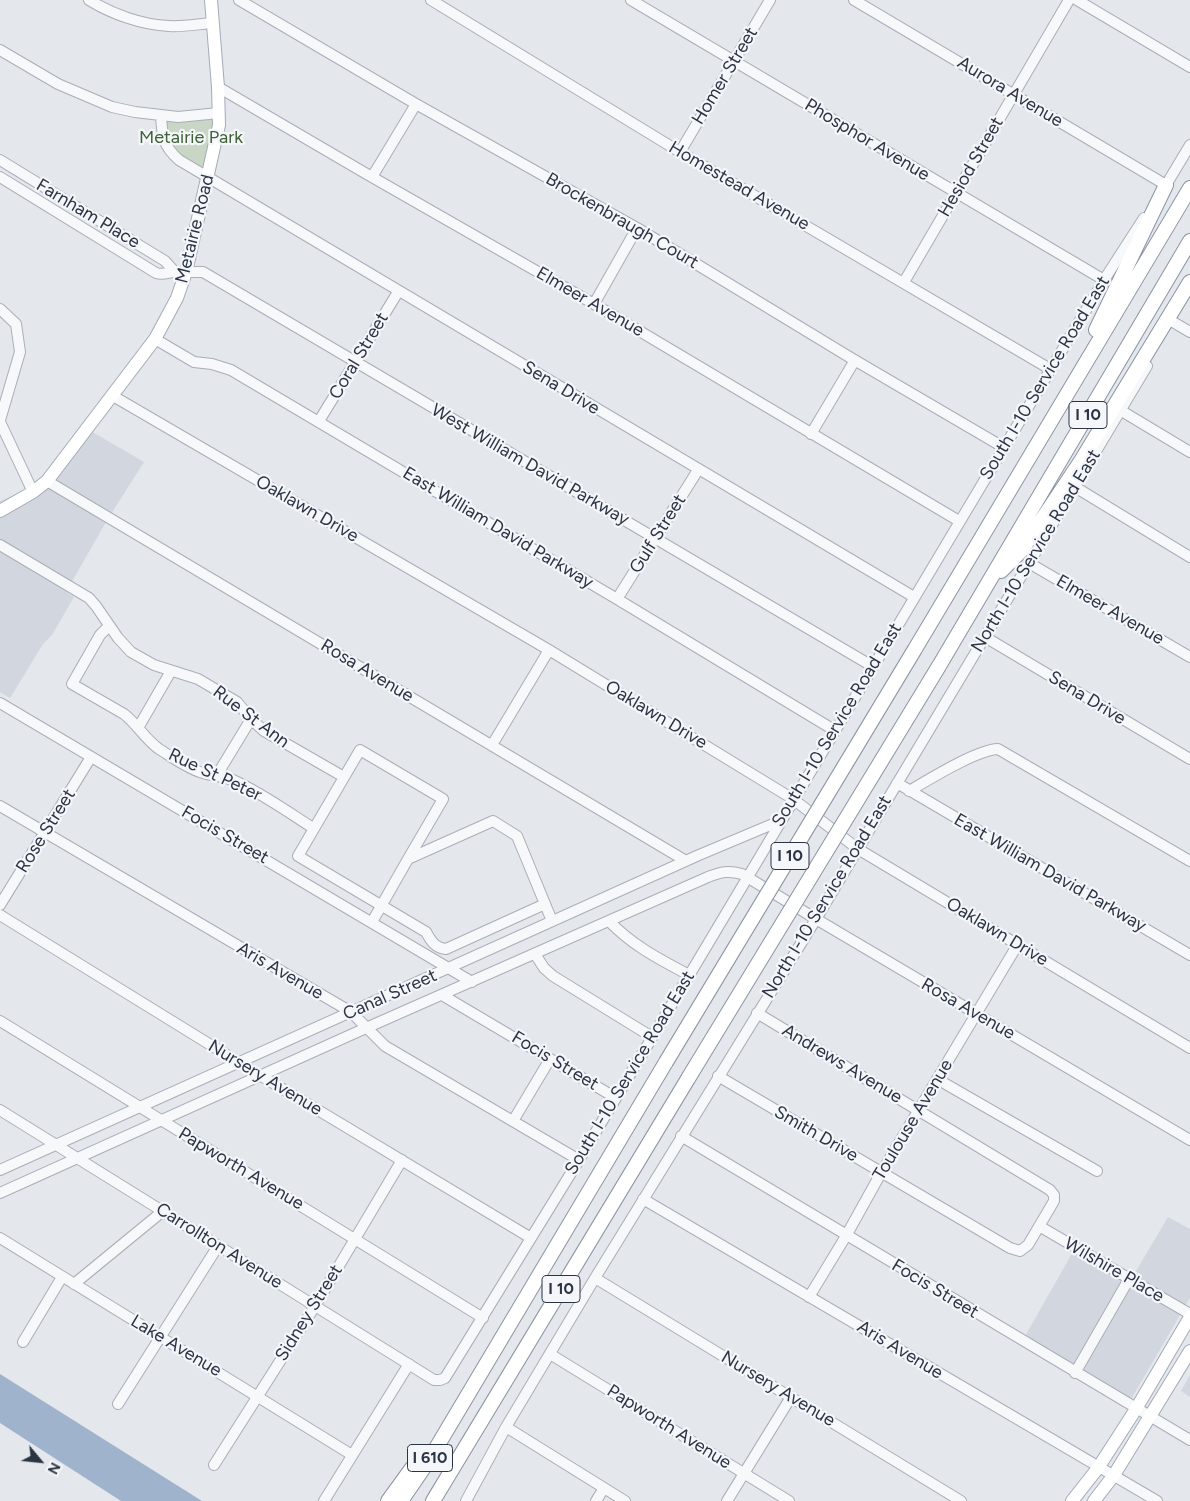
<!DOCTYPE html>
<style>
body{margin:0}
#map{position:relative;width:1190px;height:1501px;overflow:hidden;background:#e4e7ec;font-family:Figtree,sans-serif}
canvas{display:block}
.north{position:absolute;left:15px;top:1436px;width:50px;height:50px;-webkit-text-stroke:4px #f4f6f9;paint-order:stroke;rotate:118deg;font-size:14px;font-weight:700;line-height:20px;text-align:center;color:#2b3445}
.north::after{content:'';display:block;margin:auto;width:18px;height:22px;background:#2b3445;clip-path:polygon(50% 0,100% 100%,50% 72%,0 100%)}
</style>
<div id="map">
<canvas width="1190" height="1501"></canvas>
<div class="north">N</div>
</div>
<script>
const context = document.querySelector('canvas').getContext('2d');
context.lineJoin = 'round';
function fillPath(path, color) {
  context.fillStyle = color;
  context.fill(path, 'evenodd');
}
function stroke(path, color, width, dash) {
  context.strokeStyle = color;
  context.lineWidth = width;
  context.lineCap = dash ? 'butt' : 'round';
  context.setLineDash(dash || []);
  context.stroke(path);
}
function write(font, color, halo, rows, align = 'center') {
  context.font = font + ' Figtree,sans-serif';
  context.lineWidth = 4.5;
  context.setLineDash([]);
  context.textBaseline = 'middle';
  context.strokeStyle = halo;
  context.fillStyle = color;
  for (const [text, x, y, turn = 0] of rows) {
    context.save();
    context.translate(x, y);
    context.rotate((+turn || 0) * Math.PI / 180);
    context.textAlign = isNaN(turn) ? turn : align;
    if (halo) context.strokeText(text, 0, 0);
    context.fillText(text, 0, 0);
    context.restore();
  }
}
fillPath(new Path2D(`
 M84,427l60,35 -38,60 -40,70 8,5 -22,38 -9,9 -33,54 -10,-6v-191l36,-16z
 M1168,1217l22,12v69l-60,103 -106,-63 50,-88 55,33z
 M1190,1375v22l-9,-6z`), '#d2d6de');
fillPath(new Path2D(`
 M219,113l-11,65 -34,-23 -13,-40z`), '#c9d6c5');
fillPath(new Path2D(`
 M0,1374l202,127h-81l-121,-78z`), '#9fb4cc');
const minor = new Path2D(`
 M89,0c23,14 53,25 80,26 14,1 29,-2 43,-3
 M239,0l177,104 221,124 214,130 152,89
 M431,0l249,152 370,217
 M631,0l473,280
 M854,0l312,185
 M1077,0l113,67
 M0,50l58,34 54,23 23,5 43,5 41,-4
 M218,87l147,86 229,131 365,217
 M161,115c1,21 2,31 18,45l735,437
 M680,152l90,-152
 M0,160l165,101 9,10
 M0,177l156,96c9,3 13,-2 21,-1 8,0 17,0 26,0l669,394
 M372,177l44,-73
 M1163,190l27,-45
 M904,282l165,-282
 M594,304l43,-76
 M0,309l16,15 4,28 -20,68
 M1173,322l17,10
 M155,339l39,23 18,2 19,6 386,229 217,131
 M113,396l436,254 244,149 65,50 332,199
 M1120,410l70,42
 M319,421l79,-129
 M0,422l33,70
 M811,434l44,-74
 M47,481l639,380
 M1075,487l115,70
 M0,545l89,53 7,8 22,32 13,14 23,13 44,14 39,23 14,17 13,12 80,46
 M1029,563l161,94
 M617,599l81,-129
 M109,626l-9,9 -28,49 52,30c13,10 21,25 35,35 13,8 29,20 44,24 10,3 20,3 30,7 27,12 55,32 80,48
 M985,637l205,122
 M0,703l472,279
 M138,728l33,-57
 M492,745l57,-95
 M217,775l34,-56
 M897,783l293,172
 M909,791c21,-12 67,-41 89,-42l192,112
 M0,806l351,206 34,34 194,114
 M408,859l35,-60 -83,-49 -62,106 128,76c5,9 9,16 20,17l99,-45
 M0,905l91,-148
 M0,915l248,153 283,170
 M609,921c24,25 50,38 80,54
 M372,922l36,-63 85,-38 24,15 35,85
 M535,954l9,14 9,8 99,61
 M442,995l174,103
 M0,1021l483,297
 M718,1076l292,172 10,3 8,-6 26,-44v-6l-4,-5 -293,-177
 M937,1079l160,92
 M0,1110l434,270h6l5,-2 134,-218 525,-880 40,-62
 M513,1121l37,-62
 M681,1136l509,304
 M0,1170l699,-315 81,-34
 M0,1193l366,-165 342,-151c13,-5 20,-7 34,-3l74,45 374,221
 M643,1199l514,302
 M1039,1226l151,88
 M0,1238l352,217
 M595,1278l366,223
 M74,1284l89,-73
 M809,1297l37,-61 35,-63 137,-229
 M23,1342l39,-65
 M550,1354l239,147
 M1075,1373l54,-94
 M118,1404l100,-158
 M506,1427l119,74
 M214,1465l101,-159 87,-146
 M324,1501l85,-137
 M466,1501l40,-74 89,-149 221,-359 331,-553
 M596,1501l8,-13
 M727,1501l64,-104`);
const major = new Path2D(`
 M0,511l33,-19 14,-11 108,-142 22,-41 9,-26 33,-147 -1,-38 -7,-87
 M1072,1501l26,-33 38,-59 54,-92
 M1094,1501l20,-26 76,-124`);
const highway = new Path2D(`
 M1096,330l70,-145
 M1001,571l20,-20 60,-90 109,-179
 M915,649l275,-461
 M939,666l251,-425
 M388,1501l24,-33
 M401,1501l28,-41 237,-398
 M433,1501l256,-424`);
stroke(minor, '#a9aeb7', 12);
stroke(major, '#a3abb8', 14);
stroke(highway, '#8b94a3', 16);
stroke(minor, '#f7f8fa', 10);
stroke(major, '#fff', 12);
stroke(highway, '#fff', 14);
const highwayBridge = new Path2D(`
 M666,1062l249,-413
 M689,1077l250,-411`);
stroke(highwayBridge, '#8b94a3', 16, []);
stroke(highwayBridge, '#fff', 14);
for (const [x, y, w] of [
 [1088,415,38],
 [790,856,38],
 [561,1289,38],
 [430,1458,45]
]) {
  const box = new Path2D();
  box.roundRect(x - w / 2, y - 13.5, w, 27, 4);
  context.fillStyle = '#f4f6f9';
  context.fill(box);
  stroke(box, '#2b3445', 1);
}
write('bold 16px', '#2b3445', null, [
 ["I 10",1088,415],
 ["I 10",790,856],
 ["I 10",561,1289],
 ["I 610",430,1458]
]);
write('18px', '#2b3445', '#f4f6f9', [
 ["Homer Street",725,76,-59],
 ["Aurora Avenue",1010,92,31],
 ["Phosphor Avenue",867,140,31],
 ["Hesiod Street",971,167,-60],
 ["Homestead Avenue",739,186,30],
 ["Farnham Place",88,214,31],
 ["Brockenbraugh Court",622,221,30],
 ["Metairie Road",195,229,-76],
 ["Elmeer Avenue",590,302,30],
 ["Coral Street",359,356,-59],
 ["South I-10 Service Road East",1045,378,-59],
 ["Sena Drive",561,388,31],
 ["West William David Parkway",530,465,30],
 ["Oaklawn Drive",307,509,30],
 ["East William David Parkway",498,528,31],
 ["Gulf Street",658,534,-58],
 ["North I-10 Service Road East",1036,551,-59],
 ["Elmeer Avenue",1110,610,30],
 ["Rosa Avenue",367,671,31],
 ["Sena Drive",1087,698,31],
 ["Oaklawn Drive",656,715,31],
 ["Rue St Ann",251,717,37],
 ["South I-10 Service Road East",837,725,-59],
 ["Rue St Peter",215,775,25],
 ["Rose Street",46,831,-58],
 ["Focis Street",225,835,30],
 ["East William David Parkway",1050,873,30],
 ["North I-10 Service Road East",827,897,-59],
 ["Oaklawn Drive",997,932,31],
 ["Aris Avenue",280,971,30],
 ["Canal Street",390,995,-24],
 ["Rosa Avenue",968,1009,30],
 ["Focis Street",555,1061,31],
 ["Andrews Avenue",842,1064,31],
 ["South I-10 Service Road East",630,1073,-59],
 ["Nursery Avenue",265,1078,31],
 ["Toulouse Avenue",913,1120,-59],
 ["Smith Drive",816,1134,30],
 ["Papworth Avenue",241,1169,31],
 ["Carrollton Avenue",219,1246,32],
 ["Wilshire Place",1114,1270,30],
 ["Focis Street",935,1289,31],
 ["Sidney Street",309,1313,-58],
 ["Lake Avenue",176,1346,31],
 ["Aris Avenue",900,1350,31],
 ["Nursery Avenue",778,1389,31],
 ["Papworth Avenue",669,1427,32]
]);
write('18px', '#3f6138', '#f4f6f9', [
 ["Metairie Park",191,138]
]);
</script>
